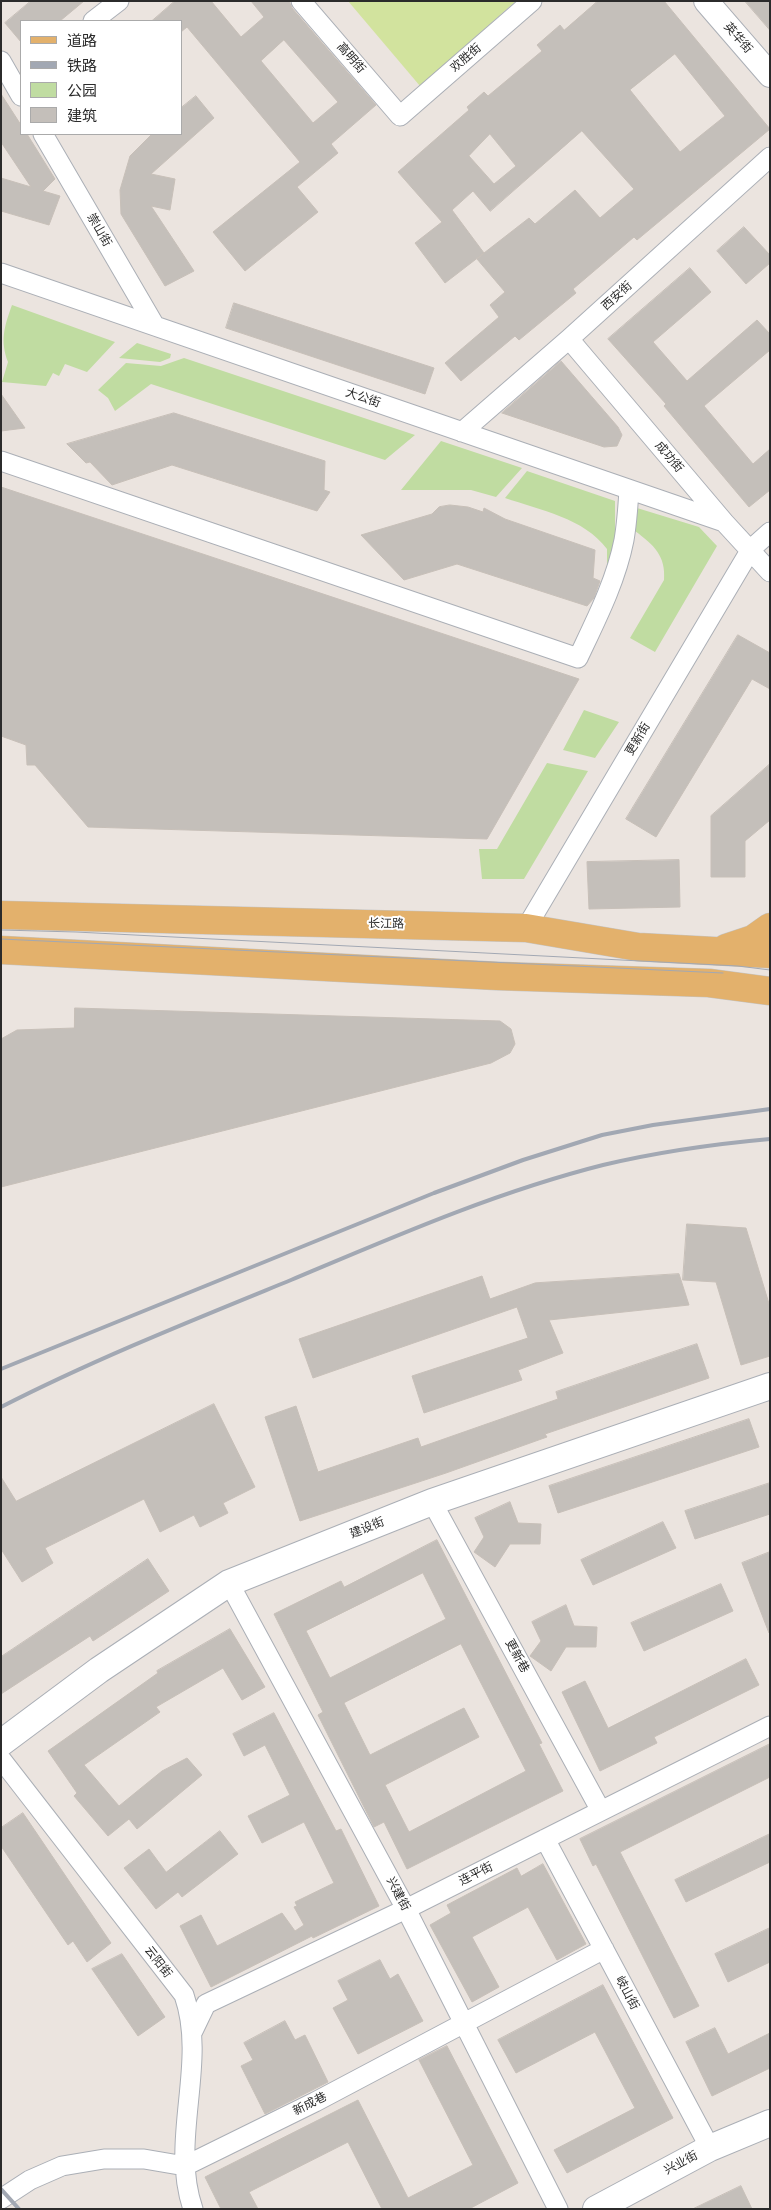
<!DOCTYPE html>
<meta charset="utf-8">
<style>
body{margin:0}
#map{position:relative;width:771px;height:2210px;overflow:hidden;background:#ebe4df;font-family:"Work Sans","Noto Sans SC",sans-serif}
canvas{display:block}
.frame{position:absolute;inset:0;border:2px solid #2b2b2b;pointer-events:none}
.legend{position:absolute;left:20px;top:20px;width:162px;height:115px;box-sizing:border-box;background:#fff;border:1px solid #aaa;margin:0;padding:6px 9px;list-style:none;font-size:15px;color:#2b2b2b}
.legend li{display:flex;align-items:center;gap:10px;height:25px}
.legend b{width:25px;border:1px solid #aaa}
</style>
<div id="map">
<canvas width="771" height="2210"></canvas>
<div class="frame"></div>
<ul class="legend">
<li><b style="height:6px;background:#e3b16c"></b>道路</li>
<li><b style="height:6px;background:#a2a8b3"></b>铁路</li>
<li><b style="height:14px;background:#c0dca1"></b>公园</li>
<li><b style="height:14px;background:#c4bfba"></b>建筑</li>
</ul>
</div>
<script>
const context = document.querySelector('canvas').getContext('2d');
context.lineJoin = 'round';
function fillPath(path, color) {
  context.fillStyle = color;
  context.fill(path, 'evenodd');
}
function stroke(path, color, width, dash) {
  context.strokeStyle = color;
  context.lineWidth = width;
  context.lineCap = dash ? 'butt' : 'round';
  context.setLineDash(dash || []);
  context.stroke(path);
}
function write(font, color, halo, rows, align = 'center') {
  context.font = font + ' "Work Sans","Noto Sans SC",sans-serif';
  context.lineWidth = 4;
  context.setLineDash([]);
  context.textBaseline = 'middle';
  context.strokeStyle = halo;
  context.fillStyle = color;
  for (const [text, x, y, turn = 0] of rows) {
    context.save();
    context.translate(x, y);
    context.rotate((+turn || 0) * Math.PI / 180);
    context.textAlign = isNaN(turn) ? turn : align;
    if (halo) context.strokeText(text, 0, 0);
    context.fillText(text, 0, 0);
    context.restore();
  }
}
fillPath(new Path2D(`
 M12,305l103,37 -28,30 -22,-8 -6,12 -6,-3 -7,13 -44,-4 6,-20c-8,-21 -4,-35 4,-57z
 M137,343l34,11 -1,4 -10,4 -41,-4z
 M184,358l231,77 -30,25 -234,-76 -36,27 -7,-13 -10,-8 28,-27 35,3z
 M441,441l81,27 -26,29 -25,-7h-70z
 M527,471l88,30v62l-6,4 -2,-4v-14c-23,-31 -67,-39 -102,-51z
 M637,508l62,19 18,19 -62,106 -25,-14 34,-58c2,-24 -10,-35 -29,-49z
 M584,710l35,12 -24,36 -32,-8z
 M547,763l41,8 -64,108h-42l-3,-30h18z`), '#c0dca1');
fillPath(new Path2D(`
 M348,1h168l-96,85z`), '#d2e39e');
const building = new Path2D(`
 M31,1h53l-24,20h-39v21l-16,-19z
 M175,1h36l30,36 23,-20 -13,-16h38l3,7 84,97 -45,39 7,9 -41,34 21,25 -73,59 -32,-39 87,-70 -113,-135 -6,5v-11h-29zM284,40l54,62 -25,21 -52,-62z
 M598,1h66l106,128 -133,111 -3,-3 -61,52 3,4 -57,47 -4,-4 -54,45 -16,-18 54,-46 -9,-12 15,-13 -28,-33 7,-6 -39,30 -30,-40 27,-21 -44,-50 71,-62 -2,-3 17,-15 4,4 54,-45 -5,-6 23,-20 4,5zM675,54l50,62 -45,36 -50,-62zM582,131l52,58 -34,29 -25,-28 -40,34 -6,-6 -45,35 -32,-43 21,-19 17,20zM490,134l26,32 -22,18 -25,-28z
 M745,1h25v29z
 M1,94l20,31v9h6l28,45 -12,12 17,5 -11,29 -48,-14v-33l30,9 -30,-45z
 M196,96l18,22 -63,56 24,5 -5,31 -19,-4 43,65 -29,15 -44,-72 -1,-24 10,-34 22,-22h29v-26z
 M744,227l26,28v8l-24,21 -29,-33z
 M690,268l21,24 -58,50 34,39 70,-61 13,14v16l-66,56 49,58 17,-15v41l-21,17 -85,-101 2,-2 -58,-65z
 M234,303l200,65 -9,26 -199,-66z
 M561,361l57,66 4,8 -5,11 -13,1 -102,-34z
 M1,394l24,34 -24,3z
 M174,413l151,48 -1,29 6,2 -13,19 -145,-46 -60,20 -22,-23 -4,1 -19,-19z
 M1,487l578,192 -92,160 -399,-12 -53,-62h-8l-1,-20 -25,-9z
 M450,505l18,2 15,5 1,-4 21,11 90,31 -2,28 7,3 -6,17 -7,8 -130,-42 -53,16 -43,-45 71,-21 7,-7z
 M738,635l32,18v36l-18,-10 -96,158 -30,-18z
 M770,764v56l-25,21v36h-34v-61z
 M679,860l1,47 -91,2 -2,-47z
 M75,1008l425,13 11,8 4,15 -5,9 -19,10 -490,124v-148l16,-9 57,-2z
 M687,1224l59,4 24,79v49l-29,9 -25,-83 -33,-2z
 M679,1274l10,31 -140,15 14,33 -45,17 4,10 -98,33 -12,-37 116,-38 -11,-31 -204,71 -14,-39 183,-63 8,23 45,-16z
 M697,1344l12,34 -164,56 2,3 -101,36 -146,48 -35,-104 31,-11 22,66 100,-34 3,9 137,-48 -2,-7z
 M214,1404l41,83 -32,16 5,10 -28,14 -6,-12 -34,17 -16,-33 -99,49 8,15 -31,19 -21,-33v-72l15,24z
 M749,1419l10,28 -201,66 -9,-27z
 M770,1483v31l-75,25 -10,-28z
 M510,1502l8,21 23,1 -1,20h-30l-15,23 -21,-15 10,-15 -9,-19z
 M663,1522l13,26 -83,37 -12,-25z
 M437,1540l105,203 -3,1 24,47 -156,78 -23,-47 -10,5 -56,-112 5,-3 -49,-98 67,-33 3,6zM423,1573l23,46 -116,59 -24,-47zM461,1644l65,127 -117,61 -24,-47 94,-48 -15,-29 -94,47 -26,-52z
 M770,1552v81h-1l-27,-70z
 M148,1559l21,32 -76,50 -3,-5 -89,58v-37z
 M721,1584l12,27 -89,40 -13,-28z
 M566,1605l8,21 23,1 -1,20h-30l-15,24 -21,-15 11,-15 -9,-19z
 M230,1629l35,58 -23,13 -19,-32 -67,39 4,5 -76,53 35,41 43,-35 25,-13 15,17 -65,54 -8,-10 -21,17 -34,-40 3,-3 -29,-42 110,-78 -1,-2z
 M746,1659l13,26 -105,52 3,6 -57,28 -38,-79 23,-11 23,47z
 M274,1713l62,118 5,-2 38,77 -66,32 -1,-2 -101,51 -31,-61 21,-11 16,31 65,-33 13,18 9,-6 -10,-18 3,-1 -2,-4 39,-19 -30,-61 -42,21 -14,-27 42,-21 -25,-50 -21,11 -11,-22z
 M770,1744v33l-150,75 79,154 -25,12 -78,-154 -3,2 -13,-27z
 M23,1813l88,130 -24,19 -14,-21 -5,4 -67,-99v-18z
 M220,1831l18,23 -56,43 -4,-5 -22,17 -32,-41 25,-19 17,23z
 M770,1834v28l-84,40 -11,-22z
 M543,1864l43,80 -29,16 -29,-53 -56,30 27,50 -27,15 -42,-77 21,-12 -4,-8 70,-37 4,8z
 M770,1928v34l-42,20 -13,-28z
 M122,1954l43,63 -27,19 -46,-67z
 M380,1960l10,19 8,-5 25,47 -65,33 -25,-46 15,-8 -10,-19z
 M603,1985l70,133 -106,55 -13,-23 81,-42 -40,-76 -79,41 -18,-33z
 M285,2021l10,19 10,-5 23,47 -63,32 -24,-48 12,-6 -9,-17z
 M715,2028l13,26 42,-21v35l-58,28 -26,-54z
 M447,2046l71,137 -49,26h-87l-34,-67 -99,50 9,17h-37l-16,-32 153,-77 50,98 65,-33 -54,-105z
 M741,2186l11,23h-59z`);
fillPath(building, '#c4bfba');
stroke(building, '#c7bfb8', 1);
const minor = new Path2D(`
 M301,1l99,115 132,-115
 M93,21l26,-20
 M1,61l20,35
 M43,134l112,192
 M1,273l723,249
 M569,339l155,183 46,50
 M462,432l107,-93 201,-182
 M1,461l577,197c18,-38 38,-77 46,-118 3,-17 4,-34 5,-50
 M526,928l225,-379 19,-17
 M432,1502l169,309
 M229,1583l177,326 152,300
 M1,1759l183,236c24,69 -15,144 9,214
 M545,1839l165,309
 M193,2031l13,-27 200,-95 364,-183
 M1,2199l29,-19 32,-14 42,-7h40l41,7 130,-64 289,-153`);
const tertiary = new Path2D(`
 M706,1l64,74`);
const secondary = new Path2D(`
 M1,1743l98,-73 130,-87 203,-81 338,-116
 M596,2209l114,-61 60,-25`);
const primary = new Path2D(`
 M1,915l525,13 112,19 132,7
 M726,948l27,-9 17,-12
 M1,950l496,26 212,7 61,8`);
stroke(minor, '#abafb6', 21);
stroke(tertiary, '#abafb6', 26);
stroke(secondary, '#abafb6', 28);
stroke(primary, '#c4c4c4', 29);
stroke(minor, '#fff', 19);
stroke(tertiary, '#fff', 24);
stroke(secondary, '#fff', 26);
stroke(primary, '#e3b16c', 28);
stroke(new Path2D(`
 M1,930l75,2 662,34 32,4
 M1,939l722,34`), '#a2a8b3', 1);
stroke(new Path2D(`
 M1,1369l433,-176 89,-33 79,-25 51,-10 117,-16
 M1,1407c94,-48 192,-87 290,-127 102,-43 205,-88 312,-115 55,-13 111,-21 167,-26
 M1,2189l18,20`), '#a2a8b3', 4);
write('12px', '#2b2b2b', '#fff', [
 ["英华街",738,38,49],
 ["高明街",351,58,49],
 ["欢胜街",466,58,-41],
 ["崇山街",99,230,60],
 ["西安街",617,296,-42],
 ["大公街",363,398,19],
 ["成功街",669,457,50],
 ["更新街",638,739,-59],
 ["长江路",386,924,1],
 ["建设街",367,1528,-22],
 ["更新巷",517,1656,61],
 ["连平街",476,1874,-27],
 ["兴建街",398,1894,62],
 ["云阳街",158,1962,52],
 ["岐山街",627,1993,62],
 ["新成巷",310,2104,-27],
 ["兴业街",681,2163,-28]
]);
</script>
